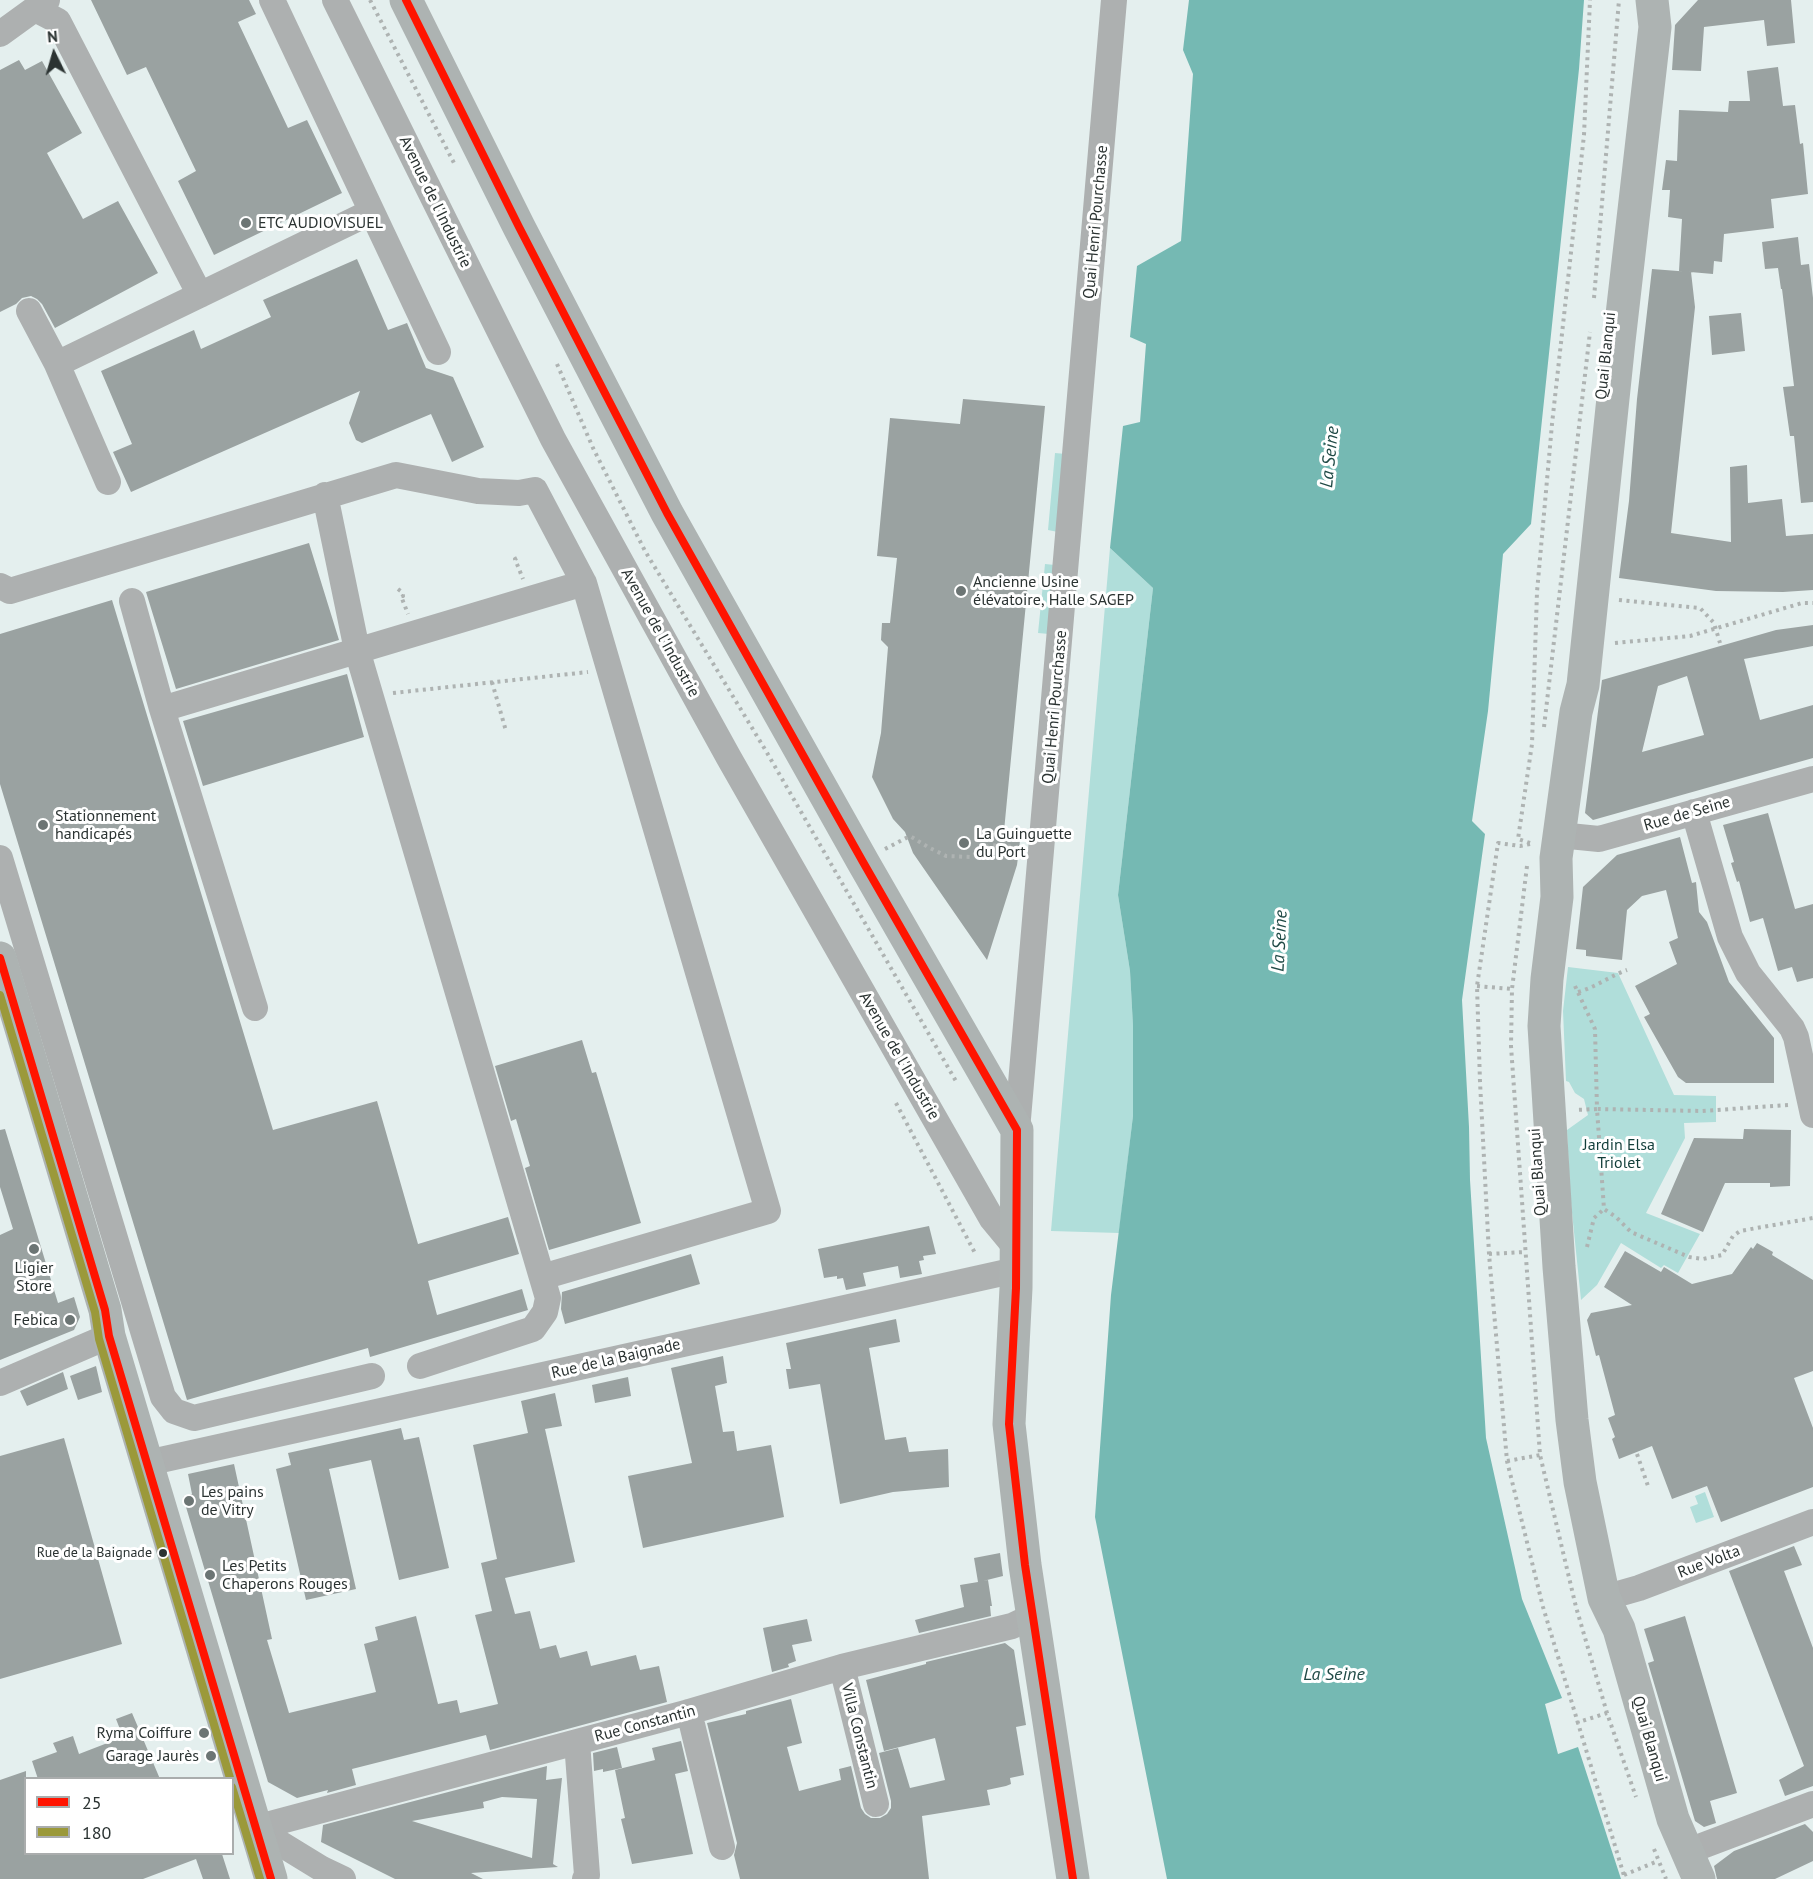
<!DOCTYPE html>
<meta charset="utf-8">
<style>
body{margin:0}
#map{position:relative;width:1813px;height:1879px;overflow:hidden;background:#e4efee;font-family:"PT Sans",sans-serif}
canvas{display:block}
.legend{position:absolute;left:24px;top:1777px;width:210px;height:78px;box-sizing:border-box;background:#fff;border:2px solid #aaadad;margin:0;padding:8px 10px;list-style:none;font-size:18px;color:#2b3332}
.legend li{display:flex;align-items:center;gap:12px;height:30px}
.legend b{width:30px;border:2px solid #aaadad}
.north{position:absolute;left:24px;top:24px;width:60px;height:60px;-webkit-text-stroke:4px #fff;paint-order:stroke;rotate:355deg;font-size:16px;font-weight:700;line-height:24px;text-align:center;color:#2b3332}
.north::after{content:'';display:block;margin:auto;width:21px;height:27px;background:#2b3332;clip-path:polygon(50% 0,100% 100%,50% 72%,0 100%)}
</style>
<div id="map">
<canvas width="1813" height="1879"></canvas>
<ul class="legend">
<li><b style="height:8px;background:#ff1400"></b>25</li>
<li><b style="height:8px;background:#9b993a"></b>180</li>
</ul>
<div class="north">N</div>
</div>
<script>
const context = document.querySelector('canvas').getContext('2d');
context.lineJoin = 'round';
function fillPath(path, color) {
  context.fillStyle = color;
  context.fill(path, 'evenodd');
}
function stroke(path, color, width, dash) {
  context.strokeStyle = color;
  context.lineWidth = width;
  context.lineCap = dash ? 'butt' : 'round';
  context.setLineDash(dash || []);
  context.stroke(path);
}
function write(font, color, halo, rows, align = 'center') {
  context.font = font + ' "PT Sans",sans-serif';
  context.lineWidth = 6;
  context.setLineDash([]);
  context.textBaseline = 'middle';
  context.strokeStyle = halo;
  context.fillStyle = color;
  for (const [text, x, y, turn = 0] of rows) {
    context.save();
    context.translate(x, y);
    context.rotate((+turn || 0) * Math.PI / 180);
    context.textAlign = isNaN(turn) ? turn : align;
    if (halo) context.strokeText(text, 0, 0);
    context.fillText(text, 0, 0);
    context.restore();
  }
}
fillPath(new Path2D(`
 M1055,453l11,1 -8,78 -10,-2z
 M1110,548l43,40 -35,307 12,76 3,55v90l-14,117 -68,-2z
 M1045,564l10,1 -6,69 -11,-1z
 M1568,967l50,6 56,122 42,1v26l-32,1 1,15 -39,75 54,21 -22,39 -14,-8 -3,3 -40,-25 -24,42 -16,15 -11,-107 -3,-63 21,-15 -4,-16 -9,-6 -6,-11 -3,-1 -3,-70z
 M1705,1492l9,25 -18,6 -6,-16 8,-3 -3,-8z`), '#b0deda');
fillPath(new Path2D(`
 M1189,0h395l-5,69 -48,455 -28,30 -15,157 -16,110 13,13 -23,166 7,127 1,53 16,258 36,161 40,99 -17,6 13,50 20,-7 43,132h-454l-72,-362 16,-222 22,-179v-90l-3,-55 -12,-76 35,-307 -43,-40 13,-122 17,-4 6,-78 -16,-7 7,-71 44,-25 12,-167 -10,-24z`), '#75b9b3');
fillPath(new Path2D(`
 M91,0h158l7,14 -18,8 50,106 19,-8 35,73 -128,62 -36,-74 18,-10 -50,-104 -19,8z
 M1698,0h93l4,43 -28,3 -3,-26 -60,7 -3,44 -29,-1 3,-45z
 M19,60l6,10 17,-9 40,72 -35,20 36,66 35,-18 40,72 -103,55 -13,-24 -5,-5 -6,-3 -9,2 -6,6 -16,8v-242z
 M1778,67l5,39 12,-1 5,39 3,-1 5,51 -37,5 3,29 -50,6 -2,28 -8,-1 -1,13 -34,-3 3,-52 -14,-2 2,-27h-8l4,-30 11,1 2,-51 49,2 1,-11h21l-3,-30z
 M1798,237l3,28 8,-1 4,34v204l-12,1 -7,-67h-4l-7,-49 11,-1 -12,-97h-1l-3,-21 -13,1 -3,-27z
 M357,259l31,71 19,-7 19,45 27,9 31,70 -32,15 -21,-48 -69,29 -6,-3 -7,-17 11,-32 -229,101 -18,-40 19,-8 -31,-73 93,-41 7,19 70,-32 -8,-17z
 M1652,269l39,3 4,35 -24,226 60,9 -1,-75 17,-2 1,38 34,-4 4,37 27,-2v56l-30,2 -67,-1 -97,-13 10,-77 8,-102z
 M1741,313l4,38 -33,4 -3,-39z
 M963,399l82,7 -41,425 17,2 -4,32 -30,95 -74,-107 -8,-21 -12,-13 -21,-42 9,-44 7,-86 -7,-7 1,-17h8l7,-65 -20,-2 13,-138 70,6z
 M309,543l30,97 -163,49 -30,-97z
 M112,600l161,530 104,-29 41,143 90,-27 11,37 -91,27 9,34 85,-26 6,21 -158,47 -2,-9 -181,52 -187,-616v-150z
 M1813,625v21l-69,13 16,61 53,-15v53l-220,62 -8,-7 17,-133 174,-50zM1687,676l17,59 -62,17 16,-66z
 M347,674l17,63 -161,49 -20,-65z
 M1768,813l27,96 18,-5v74l-16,4 -5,-15 -14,4 -15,-53 -13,4 -11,-41 -2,1 -6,-19 3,-1 -11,-37z
 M1680,837l12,46 4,-1 3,30 8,10 22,60 45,56v45h-88l-8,-6 -34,-60 6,-3 -15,-28 42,-22 -8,-22 9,-4 -12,-48 -24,6 -15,14 -5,50 -36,-4v-6l-10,-1 7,-62 34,-32z
 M582,1040l10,33 4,-1 45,151 -92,27 -24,-82 5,-2 -14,-47 -5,2 -16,-55z
 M5,1129l53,174 16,-6 6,20 -6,13 -74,30v-125l13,-6 -13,-42v-57z
 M1744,1129l47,1 -1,56 -20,1v-4h-45l-22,49 -42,-18 33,-76 49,1z
 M929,1226l7,28 -13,2 1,4 -5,1 3,13 -22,4 -2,-12 -35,7 3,13 -20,4 -3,-12 -6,1v-3l-13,2 -6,-29z
 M1757,1243l16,9 -1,3 41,25v91l-19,7 19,50v59l-92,35 -14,-36 -35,13 -20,-53 -33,13 -7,-20 3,-2 -7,-19 7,-3 -16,-60 -3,1 -9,-36 4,-7 41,-8 -28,-18 21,-36 36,21 3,-5 28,17 40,-10 19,-27 2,2z
 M691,1254l9,30 -135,40 -4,-15 1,-17z
 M896,1319l4,23 -31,6 16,92 21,-3 3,15 39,-3 1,38 -56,5 -53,12 -20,-120 -31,5 -3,-20h5l-5,-26z
 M723,1356l4,27 -12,3 8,46 11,-1 3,20 34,-6 13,72 -141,31 -15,-72 64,-13 -21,-95z
 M96,1366l6,26 -24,8 -8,-24z
 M63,1372l5,17 -41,17 -7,-15z
 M628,1377l3,19 -36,7 -3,-18z
 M555,1393l7,33 -17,3 30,133 -70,16 10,36 15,-3 10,38 16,-4 4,13 27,-7 4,15 45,-11 4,15 19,-4 8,36 -177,48 -4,-15 -134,34 4,16 -29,8 1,-3 -31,8 -29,-16 -85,-285 9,-3 -4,-20 46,-10 38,175 -5,1 22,73 87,-21 -12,-48 14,-4 -3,-13 41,-11 22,88 19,-4 3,13 38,-9 -23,-89 17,-4 -11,-48 16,-4 -24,-114 55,-12 -7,-32z
 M401,1428l3,12 15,-3 30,131 -50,12 -28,-120 -42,9 27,120 -50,11 -30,-131 15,-4 -3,-12z
 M64,1438l58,206 -122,35v-223z
 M1794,1546l8,19 -18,6 29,77v138l-28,10 -6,-16 25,-14 -75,-195z
 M1000,1553l3,23 -20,5 5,-1 4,26h-2l1,10 -72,17 -4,-13 49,-13 -4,-22 18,-3 -4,-24z
 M1685,1616l52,177 -27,8 6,22 -12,4 -9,-6 -47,-158 6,-2 -10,-32z
 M807,1619l5,22 -20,4 4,16 -8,3 1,3 -17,5 -9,-44z
 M1005,1643l9,7 12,75 -10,2 8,48 -14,3 1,6 -5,2 -19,4 3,15 -68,11 7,63h-189l-6,-24 3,-12 -30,-120 39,-9v-3l45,-12 11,44 -15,4 12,44 42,-11 -2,-11 12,-3 10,42 4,6 6,4h9l7,-4 4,-6v-7l-12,-48 19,-5 12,40 35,-8 -10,-42 -51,13 -18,-71 60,-16v-2z
 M132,1713l28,66h-122l-6,-18 25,-9 -4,-9 20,-7 6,18 44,-17 -7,-18z
 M681,1741l7,30 -13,3 18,80 -61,10 -11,-45 4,-1 -10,-48 40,-10 -3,-12z
 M617,1747l5,21 -19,4v-3l-9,2 -1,-18z
 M547,1766l-1,14 16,-2 -9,86 5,3 -87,6 12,6h-88l-74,-37 2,-17zM502,1797l35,2 -5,59 -120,-37 72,-13 -1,-6z
 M26,1771v83h196l8,25h-27l-7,-20 -53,20h-143v-99z
 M1805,1824l8,8v29l-38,18h-58l-3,-13 20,-15z`), '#9aa2a1');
stroke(new Path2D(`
 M370,0l85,165
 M1594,298l25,-298
 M557,364l36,84 52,103 121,200 191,332
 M517,558l-2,1 8,20
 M398,589l4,3 1,4h-2l7,18
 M1619,600l81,8 14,15 6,20
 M1615,643l75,-7 112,-33h11
 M492,682l14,49
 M393,693l195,-21
 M1544,727l46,-395
 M1530,843l-12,-4 14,-95 5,-152 15,-168 32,-289 6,-135
 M1530,844l-10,2 -22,-3 -21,143 3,96 9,172 18,207 36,146 82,272
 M885,849l25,-13 18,11 18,9 25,1 19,-12 28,2
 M1527,866l-15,123 -1,57 29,409 36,152 31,106 29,84
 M1477,986l35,3
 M1575,986l20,43 2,80 -21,1
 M1578,992c18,-5 32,-16 49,-22
 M896,1103l80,152
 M1788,1105l-86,6 -105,-2 7,100 12,8 15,15 58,25 14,2 19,-4 11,-19 7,-5 73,-13
 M1587,1247l7,-29 10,-9
 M1489,1254l36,-2
 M1637,1454l12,35
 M1507,1461l33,-6
 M1576,1723l31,-10
 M1654,1849l12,30
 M1624,1875l34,-14`), '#aeb3b2', 4, [3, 4.5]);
stroke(new Path2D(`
 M272,0l166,352
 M335,0l218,439 176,319 263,461 24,29
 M35,9l23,12 142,274
 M0,34l47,-34
 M29,311l28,53 51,118
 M57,364l314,-152
 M325,495l32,155 191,648 -3,14 -12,17 -113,37
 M0,586l10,5 386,-116 82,16 41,2 16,-3 49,93 -422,126 93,299
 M132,601l30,108
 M1694,812l36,125 18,36 44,55 4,9 17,78
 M1559,835l40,4 214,-60
 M0,858l163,539 11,14 20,7 178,-42
 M1017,1130l97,-1130
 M542,1277l226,-66 -184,-628
 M0,1383l109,-47
 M147,1463l869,-193
 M1604,1598l35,-10 174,-66
 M842,1667l34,137
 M689,1712l33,135
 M577,1742l10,133 -2,4
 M255,1828l434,-116 153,-45 170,-41 21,-10
 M255,1828l67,41 21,10
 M1686,1852l127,-48`), '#adb0b0', 26);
stroke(new Path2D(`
 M406,0l113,227 148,286 196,349 154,268 -1,158 -7,136 16,141 48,314
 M1652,0l3,27 -36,314 -36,344 -7,27 -20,146 1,39 -10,82 -3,47 15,241 13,153 8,62 24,116 15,31 54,190 26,60
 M0,958l105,352 4,26 162,543`), '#adb3b2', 33);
stroke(new Path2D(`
 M406,0l113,227 148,286 196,349 154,268 -1,158 -7,136 16,141 48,314
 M0,958l105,352 4,26 162,543`), '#ff1400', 8);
stroke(new Path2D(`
 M0,995l95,317 4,27 131,439
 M232,1787l28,92`), '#9b993a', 8);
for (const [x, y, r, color] of [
 [246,223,6,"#6c7574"],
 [961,591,6,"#6c7574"],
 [43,825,6,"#6c7574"],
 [964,843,6,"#6c7574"],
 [34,1249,6,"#6c7574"],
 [70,1320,6,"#6c7574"],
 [189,1501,6,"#6c7574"],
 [163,1553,5,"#2b3332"],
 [210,1575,6,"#6c7574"],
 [204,1733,6,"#6c7574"],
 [211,1756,6,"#6c7574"]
]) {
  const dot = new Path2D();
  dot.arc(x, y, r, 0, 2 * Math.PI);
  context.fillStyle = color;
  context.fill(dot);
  stroke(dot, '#fff', 2);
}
write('14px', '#2b3332', '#fff', [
 ["Rue de la Baignade",152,1553]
], 'right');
write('16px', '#2b3332', '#fff', [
 ["Avenue de l'Industrie",435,202,64],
 ["Quai Henri Pourchasse",1096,222,-85],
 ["Quai Blanqui",1606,356,-84],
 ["Avenue de l'Industrie",660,633,61],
 ["Quai Henri Pourchasse",1055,707,-85],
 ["Rue de Seine",1687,814,-16],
 ["Avenue de l'Industrie",899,1056,60],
 ["Quai Blanqui",1538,1172,-94],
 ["Rue de la Baignade",616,1359,-13],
 ["Rue Volta",1709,1562,-21],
 ["Rue Constantin",645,1724,-15],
 ["Villa Constantin",859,1736,76],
 ["Quai Blanqui",1649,1739,74]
]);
write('16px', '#2b3332', '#fff', [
 ["ETC AUDIOVISUEL",258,223],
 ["Ancienne Usine",973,582],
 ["élévatoire, Halle SAGEP",973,600],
 ["Stationnement",55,816],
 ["handicapés",55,834],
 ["La Guinguette",976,834],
 ["du Port",976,852],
 ["Ligier",34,1268,"center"],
 ["Store",34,1286,"center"],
 ["Febica",58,1320,"right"],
 ["Les pains",201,1492],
 ["de Vitry",201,1510],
 ["Les Petits",222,1566],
 ["Chaperons Rouges",222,1584],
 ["Ryma Coiffure",192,1733,"right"],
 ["Garage Jaurès",199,1756,"right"]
], 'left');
write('16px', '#123e3a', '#fff', [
 ["Jardin Elsa",1619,1145],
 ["Triolet",1619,1163]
]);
write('italic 18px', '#204a46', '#fff', [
 ["La Seine",1330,457,-84],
 ["La Seine",1280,941,-87],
 ["La Seine",1334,1675]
]);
</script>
